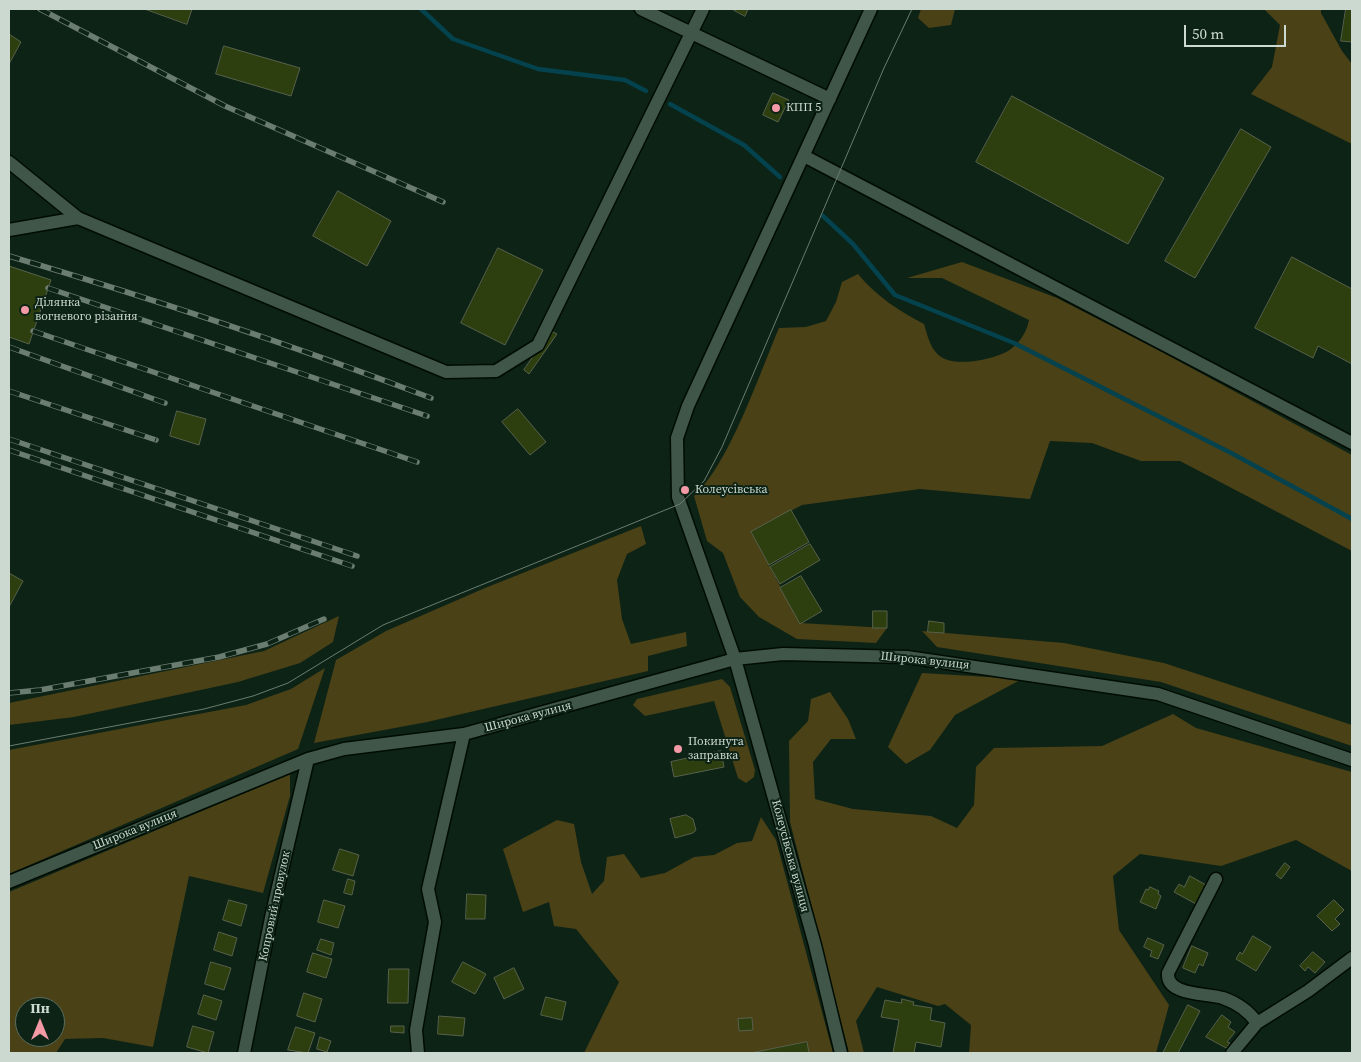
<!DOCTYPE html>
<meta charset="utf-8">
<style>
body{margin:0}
#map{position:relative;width:1361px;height:1062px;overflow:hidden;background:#0d2316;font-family:"Source Serif 4",serif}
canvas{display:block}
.frame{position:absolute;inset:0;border:10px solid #ccd9d0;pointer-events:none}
.north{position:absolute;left:15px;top:997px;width:50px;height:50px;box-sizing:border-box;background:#0d2316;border:1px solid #596c60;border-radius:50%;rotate:0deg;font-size:14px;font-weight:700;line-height:20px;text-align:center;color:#ccd9d0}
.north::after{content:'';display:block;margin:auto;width:18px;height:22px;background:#f49aa7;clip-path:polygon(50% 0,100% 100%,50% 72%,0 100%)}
.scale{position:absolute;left:1184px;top:25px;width:102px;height:22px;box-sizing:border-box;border:2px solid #ccd9d0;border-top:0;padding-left:6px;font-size:15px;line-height:18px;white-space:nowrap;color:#ccd9d0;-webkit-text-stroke:4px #0d2316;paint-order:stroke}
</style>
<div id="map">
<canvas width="1361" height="1062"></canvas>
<div class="frame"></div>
<div class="north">Пн</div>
<div class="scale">50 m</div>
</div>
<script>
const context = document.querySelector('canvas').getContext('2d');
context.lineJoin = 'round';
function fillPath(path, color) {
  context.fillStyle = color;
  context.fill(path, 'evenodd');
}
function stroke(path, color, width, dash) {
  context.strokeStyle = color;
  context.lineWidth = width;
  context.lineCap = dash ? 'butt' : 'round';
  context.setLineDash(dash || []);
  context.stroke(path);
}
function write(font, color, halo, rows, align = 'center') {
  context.font = font + ' "Source Serif 4",serif';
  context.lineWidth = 4;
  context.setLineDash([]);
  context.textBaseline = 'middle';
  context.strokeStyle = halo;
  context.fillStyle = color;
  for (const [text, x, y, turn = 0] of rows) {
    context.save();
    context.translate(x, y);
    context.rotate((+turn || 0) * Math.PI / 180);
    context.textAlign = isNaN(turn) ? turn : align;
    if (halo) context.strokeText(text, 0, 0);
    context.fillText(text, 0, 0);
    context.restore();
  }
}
fillPath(new Path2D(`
 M921,9h34l-4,16 -22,3 -11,-10z
 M1264,9h57v4l21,38 10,13v80l-101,-50 21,-27 8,-42z
 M962,262l95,36 103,53 192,104v96l-172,-90h-39l-49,-18 -42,-2 -20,58 -110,-10 -118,16 -51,27 49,91 87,5 -11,15 -79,-4 -38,-22 -19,-20 -17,-44 -16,-12 -13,-45c36,-34 65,-121 85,-168l27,-1 20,-6 10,-19 6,-20 16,-8c18,22 41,37 66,50 4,13 7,29 21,35 15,7 50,0 63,-8 11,-7 19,-19 21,-31l-87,-42h-35z
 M641,526l5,18 -19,10 -10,26 5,39 9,25 55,-12 1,14 -39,10v15l-221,51 -113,21 22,-83 50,-29 99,-43z
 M339,616l-6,26 -33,21 -62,19 -164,35 -65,8v-22l255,-52z
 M922,631l142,12 100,20 188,62v21l-191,-64 -224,-35z
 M325,668l-27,81 -289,125v-124l237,-45 45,-16z
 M922,673l100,6 -67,36 -25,35 -24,14 -18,-17z
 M722,679l8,8 25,83 -1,7 -8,6 -8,-5 -24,-77 -69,15 -12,-11 4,-6z
 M830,692l18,27 8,20h-25l-18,23 2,37 38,10 78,7 26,12 17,-23 2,-38 18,-19 108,-2 71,-32 23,14 156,44v99l-56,-31 -75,26 -81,-12 -27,22 6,54 50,75 -13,48h-187l2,-28 -26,-21 -7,2 -61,-19 -21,34 8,32h-15l-59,-231 -1,-81 19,-20 3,-22z
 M290,774v22l-27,97 -74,-17 -36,171 -50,-9 -38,1 -9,14h-47v-161zM25,1007h30v30h-30z
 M761,817l15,23 57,213h-24l-3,-11 -55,11h-167l35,-71 -43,-53 -22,-3 -5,-24 -26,10 -20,-63 54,-29 17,4 7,38 11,32 12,-13 3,-24 17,-3 17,24 24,-5 29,-16 20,-2 23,-12 15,-2z`), '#4a4117');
stroke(new Path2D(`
 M421,9l32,30 85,30 87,11 21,11
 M670,104l74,41 36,32
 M823,216l30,28 42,51 119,48 221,112 117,64`), '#04424e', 4.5);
const building = new Path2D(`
 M145,9h47l-5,15z
 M732,9h16l-3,7z
 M1346,9h6v33l-11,-1z
 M9,34l12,8 -12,22z
 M224,46l76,22 -9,28 -75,-22z
 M773,93l16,7 -11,22 -15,-7z
 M1012,96l152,82 -36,66 -152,-82z
 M1241,129l30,18 -76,131 -30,-17z
 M338,191l53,30 -24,45 -54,-30z
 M498,248l45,22 -38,75 -44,-22z
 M1292,257l60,32v75l-34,-18 -5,12 -58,-30z
 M9,266l42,14 -22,64 -20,-7z
 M551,331l6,3 -28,40 -5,-4z
 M518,409l28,33 -16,13 -28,-33z
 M177,411l29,8 -7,26 -29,-9z
 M791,510l18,32 -40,23 -18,-33z
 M810,544l10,16 -40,24 -10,-17z
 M9,573l14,8 -14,26z
 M801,576l21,35 -22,13 -20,-36z
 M873,611h14v17h-14z
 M929,621l15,2v10l-16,-1z
 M721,751l3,16 -50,10 -3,-15z
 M686,815l7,4 3,11 -3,3 -18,5 -5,-19z
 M340,849l19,6 -6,21 -20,-6z
 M1285,863l5,4 -9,12 -5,-4z
 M1190,876l16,9 -10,19 -22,-12 5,-8 5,3z
 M348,879l7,2 -3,14 -8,-2z
 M1150,887l9,4 -1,3 3,2 -5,13 -16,-7 6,-13 2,1z
 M467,894l19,1 -1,24h-19z
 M229,900l18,5 -6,21 -18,-6z
 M324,900l21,6 -7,22 -20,-6z
 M1334,900l10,10 -9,9 5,5 -8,7 -15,-15z
 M219,932l18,6 -5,18 -18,-6z
 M1253,936l18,11 -15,24 -20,-12 4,-7 2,2z
 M1148,938l16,7 -6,14 -8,-3 2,-5 -8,-4z
 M321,939l13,4 -3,12 -14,-5z
 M1192,946l16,7 -5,13 -4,-2 -4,9 -12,-5z
 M1313,952l12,10 -10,11 -7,-6 -3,4 -5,-5z
 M313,953l19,6 -6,19 -19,-6z
 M211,962l20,6 -7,22 -19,-6z
 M463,962l23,12 -11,20 -23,-12z
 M514,968l10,21 -20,10 -10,-21z
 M389,969h20l-1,34h-20z
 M304,993l18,6 -7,23 -18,-6z
 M204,995l18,6 -6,19 -18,-6z
 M546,997l20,5 -4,18 -21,-5z
 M902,999l12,3 -1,3 19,3 -2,12 15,3 -4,24 -25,-5 -2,11h-21l6,-33 -18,-3 4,-17 16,3z
 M1188,1005l12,6 -22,42h-15z
 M1222,1015l9,7 -3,5 7,5 -8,10 3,1 -4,5 -20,-11z
 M439,1016l26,2 -2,18 -25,-2z
 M752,1018l1,12 -14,1 -1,-12z
 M193,1026l21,6 -6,21 -21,-6z
 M391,1026h13v7l-13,-1z
 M296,1027l19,6 -7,20 -20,-3z
 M320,1037l11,4 -4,11 -10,-3z
 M807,1042l2,11h-58z`);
fillPath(building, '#2d3f0f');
stroke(building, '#57614b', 1);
const minor = new Path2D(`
 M641,9l189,90
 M804,156l548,287
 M9,162l69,56 368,154 50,-1 42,-26 165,-336
 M9,230l69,-12
 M1216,879l-48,94c-2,23 39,20 55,25 14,5 26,13 34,25
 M9,882l299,-123 36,-10 120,-15 271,-75 48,-5 124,3 251,37 194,66
 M244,1053l28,-140 36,-154
 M418,1053l-2,-23 19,-108 -7,-33 36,-155
 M841,1053l-26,-108 -80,-286 -57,-162 -1,-59 11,-32 183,-397
 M1232,1053l25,-30 51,-32 44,-33`);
stroke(minor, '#000c03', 15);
stroke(minor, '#3f5648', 12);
stroke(new Path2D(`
 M9,746l195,-37 49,-13 35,-13 95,-58 297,-121 24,-23 18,-34 162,-379 28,-59`), '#6b7c71', 1);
const rail = new Path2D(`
 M40,9l185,97 218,96
 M9,256c142,42 283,89 422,142
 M48,288l379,128
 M33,331l384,131
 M9,347l156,56
 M9,391l147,49
 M9,439l348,117
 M9,450l343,116
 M9,693l31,-3 179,-33 48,-13 57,-25`);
stroke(rail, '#6b7c71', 5.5);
stroke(rail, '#0d2316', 4, [11]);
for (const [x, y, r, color] of [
 [776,108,5,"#f49aa7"],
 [25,310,5,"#f49aa7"],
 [685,490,5,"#f49aa7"],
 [678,749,5,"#f49aa7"]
]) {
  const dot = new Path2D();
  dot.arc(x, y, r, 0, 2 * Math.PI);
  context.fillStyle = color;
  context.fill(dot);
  stroke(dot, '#0d2316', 2);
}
write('12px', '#ccd9d0', '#0d2316', [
 ["КПП 5",786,108],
 ["Ділянка",35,303],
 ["вогневого різання",35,317],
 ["Колеусівська",695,490],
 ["Покинута",688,742],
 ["заправка",688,756]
], 'left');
write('12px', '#ccd9d0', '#0d2316', [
 ["Широка вулиця",925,661,6],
 ["Широка вулиця",528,717,-15],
 ["Широка вулиця",135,830,-22],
 ["Колеусівська вулиця",790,856,75],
 ["Копровий провулок",275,906,-78]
]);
</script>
